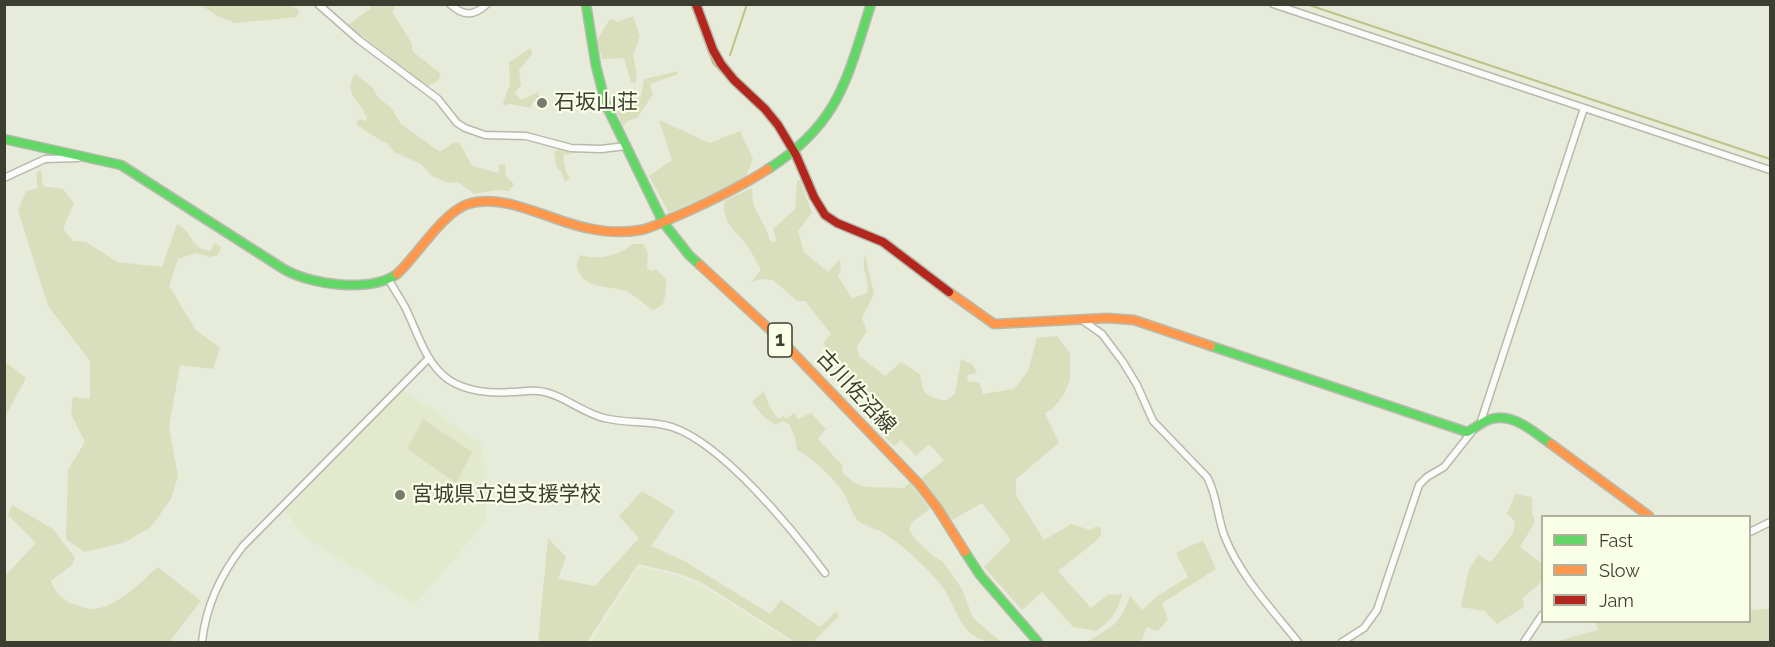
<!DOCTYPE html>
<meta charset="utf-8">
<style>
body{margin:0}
#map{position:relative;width:1775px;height:647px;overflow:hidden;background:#e7ebda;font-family:Raleway,sans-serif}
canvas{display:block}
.frame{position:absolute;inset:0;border:6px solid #3b3e31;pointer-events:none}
.legend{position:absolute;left:1541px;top:515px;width:210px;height:108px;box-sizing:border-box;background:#f9fee6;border:2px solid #adb19e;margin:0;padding:8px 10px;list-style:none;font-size:18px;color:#3b3e31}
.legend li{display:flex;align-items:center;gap:12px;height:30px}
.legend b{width:30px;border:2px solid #adb19e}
</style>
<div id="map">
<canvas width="1775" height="647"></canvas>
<div class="frame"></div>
<ul class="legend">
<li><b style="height:8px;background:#63d668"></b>Fast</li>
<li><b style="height:8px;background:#ff974d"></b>Slow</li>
<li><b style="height:8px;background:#b3261e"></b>Jam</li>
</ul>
</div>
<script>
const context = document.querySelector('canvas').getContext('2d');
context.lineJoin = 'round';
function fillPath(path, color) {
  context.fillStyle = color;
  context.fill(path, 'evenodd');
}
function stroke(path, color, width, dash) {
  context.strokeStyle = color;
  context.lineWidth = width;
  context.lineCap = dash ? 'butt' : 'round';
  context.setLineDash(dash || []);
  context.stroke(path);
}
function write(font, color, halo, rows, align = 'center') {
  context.font = font + ' Raleway,"Noto Sans JP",sans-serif';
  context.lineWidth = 4.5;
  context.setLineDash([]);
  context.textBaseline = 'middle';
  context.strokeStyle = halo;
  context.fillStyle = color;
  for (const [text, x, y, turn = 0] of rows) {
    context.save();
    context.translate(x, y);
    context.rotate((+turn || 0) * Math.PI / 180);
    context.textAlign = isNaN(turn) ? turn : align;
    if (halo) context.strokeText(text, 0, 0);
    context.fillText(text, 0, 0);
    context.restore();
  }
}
fillPath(new Path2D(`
 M402,389l80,55 4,56v21l-71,84 -109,-67 -21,-27z
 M640,567l37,9 25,10 89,56h-200z`), '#e3e9cc');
fillPath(new Path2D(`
 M201,5h89l9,5 -2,7 -62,6 -18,-7z
 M369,5h23l3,4 -3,2 20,33v7l29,23 -3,7 -11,5 -79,-61 23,-17z
 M633,16l7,21 -7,18 4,21 -2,8 -4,-2 -7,-24 -22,1 -5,-19 13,-21 8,3z
 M531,48l1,6 -13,16 2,15 -6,8 6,7 17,-8 1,6 -6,4 -3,6 -20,-4 -6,2 -1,-3 7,-19 -1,-22z
 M679,71l-3,4 -26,9 3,10 -16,24 -9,3 -5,5 -6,-14 24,-16 3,-17z
 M355,74l18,14 4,8 15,13 9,15 39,28 11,-8 8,-2 13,24 27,7v-8l6,-1 1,12 8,8 -5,7 -14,-1 -20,4 -18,-12 -9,1 -16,-7 -11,-12 -27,-12 -7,-9 -7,-3 -23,-15v-4l3,-2 6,2 1,-3c-7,-18 -25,-24 -12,-44z
 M659,120l51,23 30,-12 13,28 -8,20 -76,34 -20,-37 23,-16z
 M559,148l21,4 -17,3 3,18 4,5 -5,4 -4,-11 -4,-2 -3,-17z
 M41,170l2,16 20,3 11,14 -11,26 10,12 13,1 31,20 45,5 15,-43c16,7 12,24 33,27l5,-8 6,4 -3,8 -9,2 -13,-4 -18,6 -9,27 27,44 24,18 -7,21 -33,-4 -11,62 9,49 -7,23 -20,28 -28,16 -39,9 -18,-13 2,-69 17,-28 -14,-28 2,-17 17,2v-38l-42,-55 -30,-96 8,-19 12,-3 -2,-15z
 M800,180l12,33 -14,18 6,21 24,20 12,-13 1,9 -3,8 14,22 15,-5c3,-16 -7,-25 -2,-38l9,39 -12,24 5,13 -10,16 2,9 26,20 16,-14 19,12c3,21 5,21 25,27l10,-7 6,-35 12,6 4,8 -10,2 1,7h11l4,12 31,-5 14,-18 9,-33 20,-2 13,17v27l-7,16 -10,12 -8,5 14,30 -43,36v16l28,45 27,-16 19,6 7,-4 4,2v7l-5,6 -38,30 33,37 17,-13 14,-1c-3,17 -12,28 -26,37l-23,-4 -31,-35 -20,18 -38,-43 27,-27 -29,-37 -30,17 -30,-42 22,-18 -15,-16 -13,12 -15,-16 -7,6 -12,-12 8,-9 -21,-21 -2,-10 -9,-8h-5l-11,-12 2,-3 -16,-16 -4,-13 7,-8 -26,-33h-8l-24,-21 -12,-1 -10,3 10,-12c-4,-7 -8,-15 -12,-22 -12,-17 -26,-22 -25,-47l28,-13c1,7 0,14 3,20 4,9 14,24 14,32l5,3 2,-3 -3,-11 22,-20 2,-28z
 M633,244h10l5,9 -1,16 4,2 5,-2 10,10v13l-3,12 -9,6c-11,-5 -17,-14 -28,-19 -15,-5 -38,-2 -47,-18 -3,-7 -3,-12 2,-18 16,6 39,0 52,-11z
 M7,363l19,15 -21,39 -1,-48z
 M764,391l5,14 9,14 6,-3 2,3 8,-6 4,6 13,-6 15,16 -8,10 24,26 1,8 11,10 12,4 38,1 6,-6 20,27 -18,13 -3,8 7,10 16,15 11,7 19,27 11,29 28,24c-45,1 -40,-35 -64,-62 -15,-17 -33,-33 -52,-46 -8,-5 -20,-8 -25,-12 -9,-7 -10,-19 -16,-28 -11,-17 -30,-35 -47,-44l-2,-13 -6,-13 -6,-3 -8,4 -12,-9 -11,-14z
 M423,419l49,33 -16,31 -49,-34z
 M642,491l33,20 -24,35 35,16 84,52 11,-14 39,27 17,-16 1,6 -25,25h-18l-94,-60 -24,-9 -39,-9 -51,78h-49l10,-104 18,19 -8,22 37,7 44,-48 -20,-22z
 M1515,494l17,3v16l3,9 -15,25 22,17v17l-19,17 1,9 -27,17 -12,-13 -24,-4 7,-35 10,-17 13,7 22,-29 2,-12 -8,-7z
 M12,505l41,24 22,29 -3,7 -21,16c4,11 11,19 22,23 6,1 12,5 18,5 26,0 49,-27 67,-42l43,34 -32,41h-164v-66l31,-33 -28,-28z
 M1203,540l13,29 -54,34 6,16 -10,12 -11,-4 -6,15h-55c24,-13 36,-19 44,-47l12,15 14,-13 32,-20 -12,-24z
 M1770,609v33h-216l44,-12 -3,-8h155v-12z`), '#d9dfbc');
stroke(new Path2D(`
 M691,4l22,59 19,20
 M1306,4l464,155
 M730,55l17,-51`), '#bac487', 2);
const street = new Path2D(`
 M318,4l41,36 79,59 19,24 8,5 20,7 41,1 45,12 30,1 25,-3
 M450,4c13,12 23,13 37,0
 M1273,4l497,166
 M4,178l41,-19 33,-1
 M389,280c5,9 11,18 16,27 13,26 20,56 44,73 17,11 41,14 62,12 8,0 18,-2 27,-1 23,2 44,22 66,27 23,6 46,2 68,9 51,17 120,102 153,146
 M1082,320l20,14 21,28 14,23 16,36 54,56c10,18 10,38 17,58 16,41 47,73 74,107
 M1480,424l104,-316
 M1750,532l20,-10
 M202,642c4,-37 18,-67 41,-96l186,-188
 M1342,642l22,-14 13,-18 42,-125 8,-8 17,-10 30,-38
 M1524,642l18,-27`);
const fast = new Path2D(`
 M586,4l10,62 10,39 57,117 26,33 11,10
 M4,139l117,26 161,103c27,17 88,25 115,6
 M768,169c71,-45 79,-90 103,-165
 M1211,346l256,86c7,-3 13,-9 21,-12 24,-9 44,11 63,24
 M965,552l15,23 58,67`);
const slow = new Path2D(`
 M700,265l80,74 139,145 19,25 27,43
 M397,274c20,-18 46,-62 71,-70 35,-12 83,17 119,24 17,4 36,5 54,2 11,-2 23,-9 34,-13 32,-14 64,-29 93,-48
 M949,292l45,32 113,-6 27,2 77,26
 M1551,444l98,72`);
const jam = new Path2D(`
 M696,4l17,46 8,14 13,16 31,29 13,16 18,30 18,42 11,18 12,8 46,19 66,50`);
stroke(street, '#b6baac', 9);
stroke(fast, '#b6baac', 11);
stroke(slow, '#b6baac', 11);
stroke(jam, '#b6baac', 11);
stroke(street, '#fbfcf9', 6);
stroke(fast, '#63d668', 8);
stroke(slow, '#ff974d', 8);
stroke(jam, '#b3261e', 8);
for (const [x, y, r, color] of [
 [542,103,6,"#777b6c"],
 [400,495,6,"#777b6c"]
]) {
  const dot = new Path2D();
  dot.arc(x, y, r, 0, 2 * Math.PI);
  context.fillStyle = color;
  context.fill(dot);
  stroke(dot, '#f9fee6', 2);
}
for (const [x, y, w] of [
 [780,340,24]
]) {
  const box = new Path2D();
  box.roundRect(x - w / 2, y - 17, w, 34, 4.5);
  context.fillStyle = '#f9fee6';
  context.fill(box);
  stroke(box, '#3b3e31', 1.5);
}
write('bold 20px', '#3b3e31', null, [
 ["1",780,340]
]);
write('21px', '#3b3e31', '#f9fee6', [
 ["石坂山荘",554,103],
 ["宮城県立迫支援学校",412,495]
], 'left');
write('21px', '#3b3e31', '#f9fee6', [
 ["古川佐沼線",856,392,47]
]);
</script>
